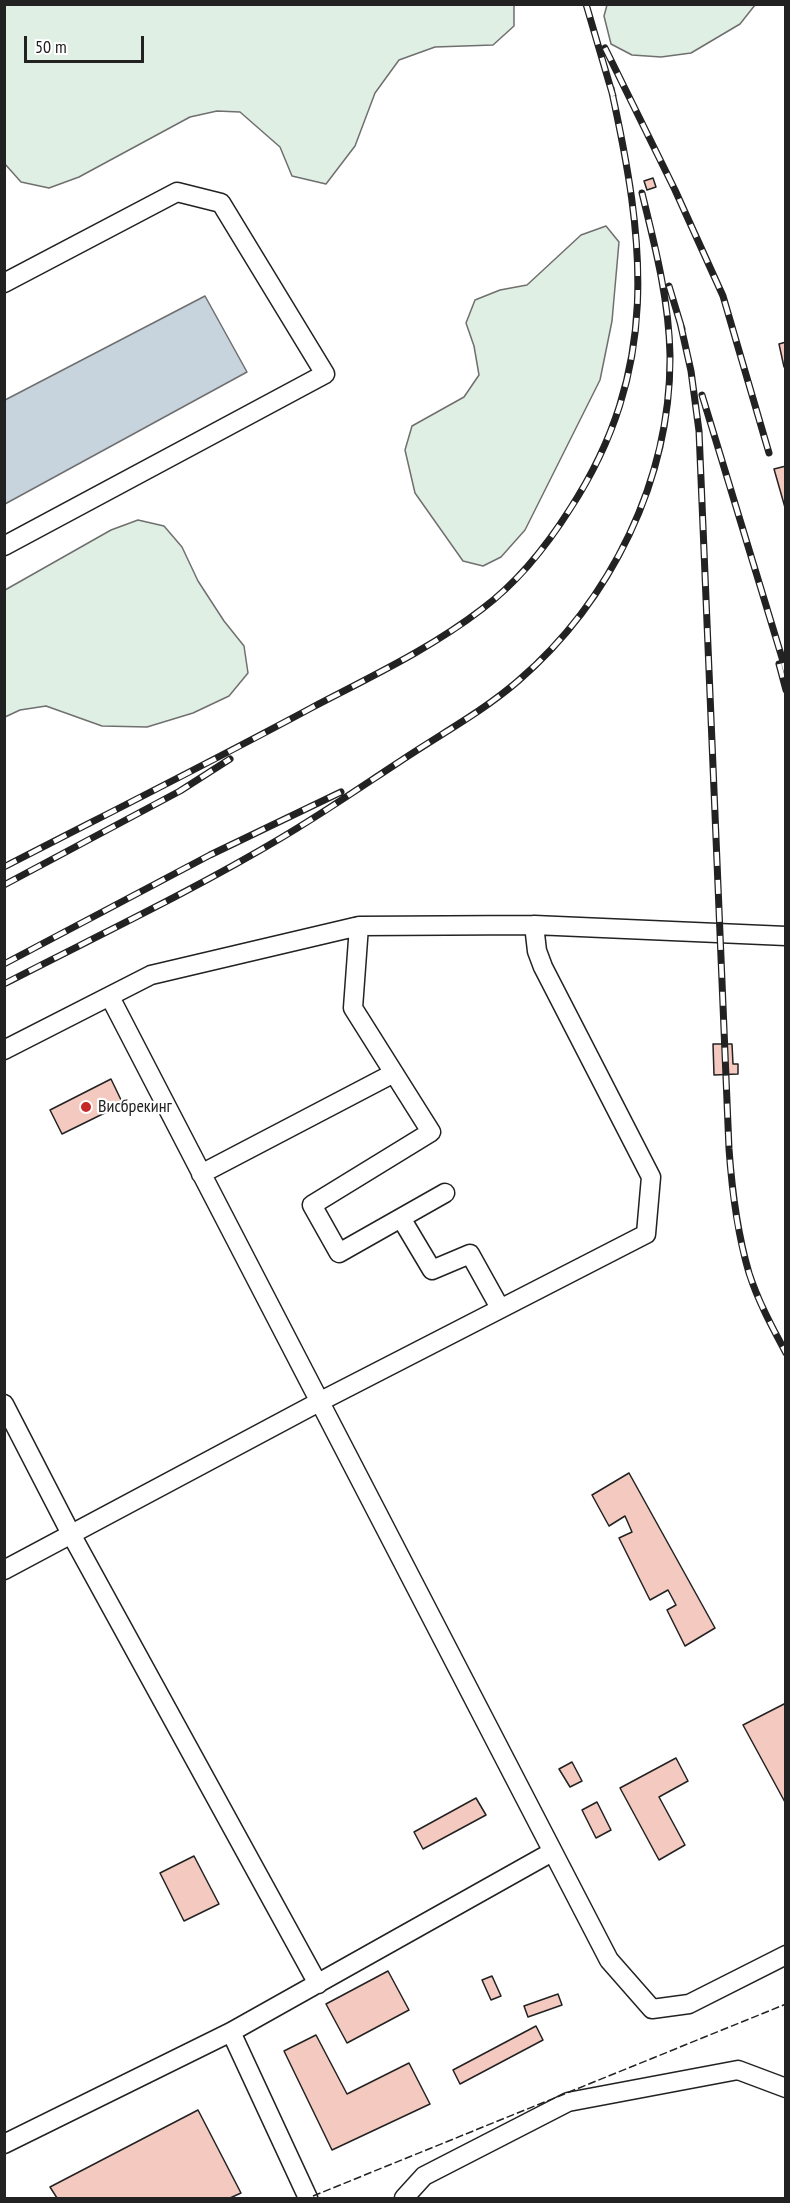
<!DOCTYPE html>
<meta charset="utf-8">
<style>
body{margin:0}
#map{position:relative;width:790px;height:2203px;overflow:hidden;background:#fff;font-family:"PT Sans Narrow",sans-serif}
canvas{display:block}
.frame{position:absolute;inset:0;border:6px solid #222;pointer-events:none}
.scale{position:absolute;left:24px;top:36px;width:120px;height:27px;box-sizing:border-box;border:3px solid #222;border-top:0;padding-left:8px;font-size:18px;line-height:21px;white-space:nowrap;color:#222;-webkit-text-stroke:4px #fff;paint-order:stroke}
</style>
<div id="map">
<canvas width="790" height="2203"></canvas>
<div class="frame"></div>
<div class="scale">50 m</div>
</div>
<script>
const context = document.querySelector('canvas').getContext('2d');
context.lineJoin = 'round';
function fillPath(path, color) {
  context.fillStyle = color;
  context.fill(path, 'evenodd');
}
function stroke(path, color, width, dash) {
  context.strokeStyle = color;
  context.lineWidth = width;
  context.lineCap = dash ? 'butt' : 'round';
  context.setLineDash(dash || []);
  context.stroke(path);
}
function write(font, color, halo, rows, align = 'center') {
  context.font = font + ' "PT Sans Narrow",sans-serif';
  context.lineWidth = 4.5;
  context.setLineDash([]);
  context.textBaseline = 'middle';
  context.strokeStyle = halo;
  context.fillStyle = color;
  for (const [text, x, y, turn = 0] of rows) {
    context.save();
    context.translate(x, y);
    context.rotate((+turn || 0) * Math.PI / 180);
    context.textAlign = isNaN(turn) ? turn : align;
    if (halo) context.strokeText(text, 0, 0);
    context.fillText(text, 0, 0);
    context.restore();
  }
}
const green = new Path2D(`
 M5,4h509v22l-21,19 -58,2 -36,13 -24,33 -20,53 -29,38 -34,-8 -12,-29 -40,-35 -23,-1 -27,6 -111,60 -30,11 -28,-6 -16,-18z
 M607,5v-1l148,1 -15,19 -49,29 -30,4 -29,-2 -21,-11 -7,-28z
 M606,226l13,16 -7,79 -12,59 -75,150 -24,27 -18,9 -20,-5 -48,-68 -10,-43 7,-24 52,-29 15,-22 -5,-29 -8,-23 9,-23 25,-10 27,-5 54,-50z
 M138,520l26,6 18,21 16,34 26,40 20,25 4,27 -19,23 -36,17 -46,14 -45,-1 -56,-20 -26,4 -15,7v-127l106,-60z`);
fillPath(green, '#e0efe3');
stroke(green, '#6f6f6f', 1.5);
const water = new Path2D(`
 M205,296l42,76 -242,132v-104z`);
fillPath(water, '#c7d3dd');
stroke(water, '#6f6f6f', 1.5);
const building = new Path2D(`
 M653,178l3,9 -9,3 -3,-9z
 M786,342v24l-2,1 -5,-23z
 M786,466v45l-12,-42z
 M713,1044h19l1,20h5v10l-24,1z
 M111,1079l12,25 -61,30 -12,-24z
 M629,1473l86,155 -30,18 -18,-36 9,-5 -8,-15 -18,10 -31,-62 13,-6 -7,-16 -16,10 -17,-31z
 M786,1703v101l-43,-79z
 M676,1758l12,23 -29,16 26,48 -26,15 -39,-72z
 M572,1762l10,19 -12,6 -11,-18z
 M476,1798l10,17 -63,34 -9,-17z
 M597,1802l14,28 -15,8 -14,-28z
 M194,1856l25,48 -35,17 -24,-48z
 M388,1971l21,39 -62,33 -21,-39z
 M492,1976l9,20 -10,4 -9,-20z
 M558,1994l4,11 -34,12 -4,-11z
 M536,2026l7,14 -83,44 -7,-14z
 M316,2035l31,59 62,-31 21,41 -98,46 -48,-99z
 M198,2110l43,83 -11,5h-173l-7,-11z`);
fillPath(building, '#f3c9c0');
stroke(building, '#222', 1.5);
const minor = new Path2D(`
 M4,283l173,-91 44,11 104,171 -321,172
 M359,926l-6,82 78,124 -119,73 27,48 106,-60
 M110,997l499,963 43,49 37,-5 97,-49
 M4,1050l147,-75 208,-49 175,-1 252,11
 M201,1174l193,-101
 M401,1218l31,52 38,-16 30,54
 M4,1404l67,130 247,450
 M4,1570l315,-168 327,-168 5,-57 -108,-210 -6,-16 -3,-26
 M231,2032l77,166
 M4,2144l227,-112 321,-180
 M404,2198l20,-22 144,-74 170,-32 48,18`);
stroke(minor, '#222', 21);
stroke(minor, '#fff', 18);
const rail = new Path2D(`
 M586,4l27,92
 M605,48l70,142 48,106 46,157
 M669,286l13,43
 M680,322l11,49 8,60 30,718c3,42 8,83 20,124 9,28 23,54 37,80
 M702,395l84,276
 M779,664l7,26
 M4,867c103,-53 207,-105 309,-160 57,-30 117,-58 169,-98 36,-27 64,-62 88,-100 91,-140 75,-267 41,-421
 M4,885l176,-94 50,-32
 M4,964l206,-109 131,-63
 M4,984c93,-48 188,-93 277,-146 39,-23 77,-49 115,-74 41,-28 85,-51 122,-83 93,-80 153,-202 152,-326 -1,-55 -15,-109 -28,-162`);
stroke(rail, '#222', 7);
stroke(rail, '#fff', 4.5, [14]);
stroke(new Path2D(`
 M313,2196l473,-192`), '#222', 1.5, [8, 3]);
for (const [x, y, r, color] of [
 [86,1107,6,"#c62828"]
]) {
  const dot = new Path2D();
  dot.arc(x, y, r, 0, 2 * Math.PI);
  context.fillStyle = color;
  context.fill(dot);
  stroke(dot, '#fff', 2);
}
write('18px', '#222', '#fff', [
 ["Висбрекинг",98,1107]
], 'left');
</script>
